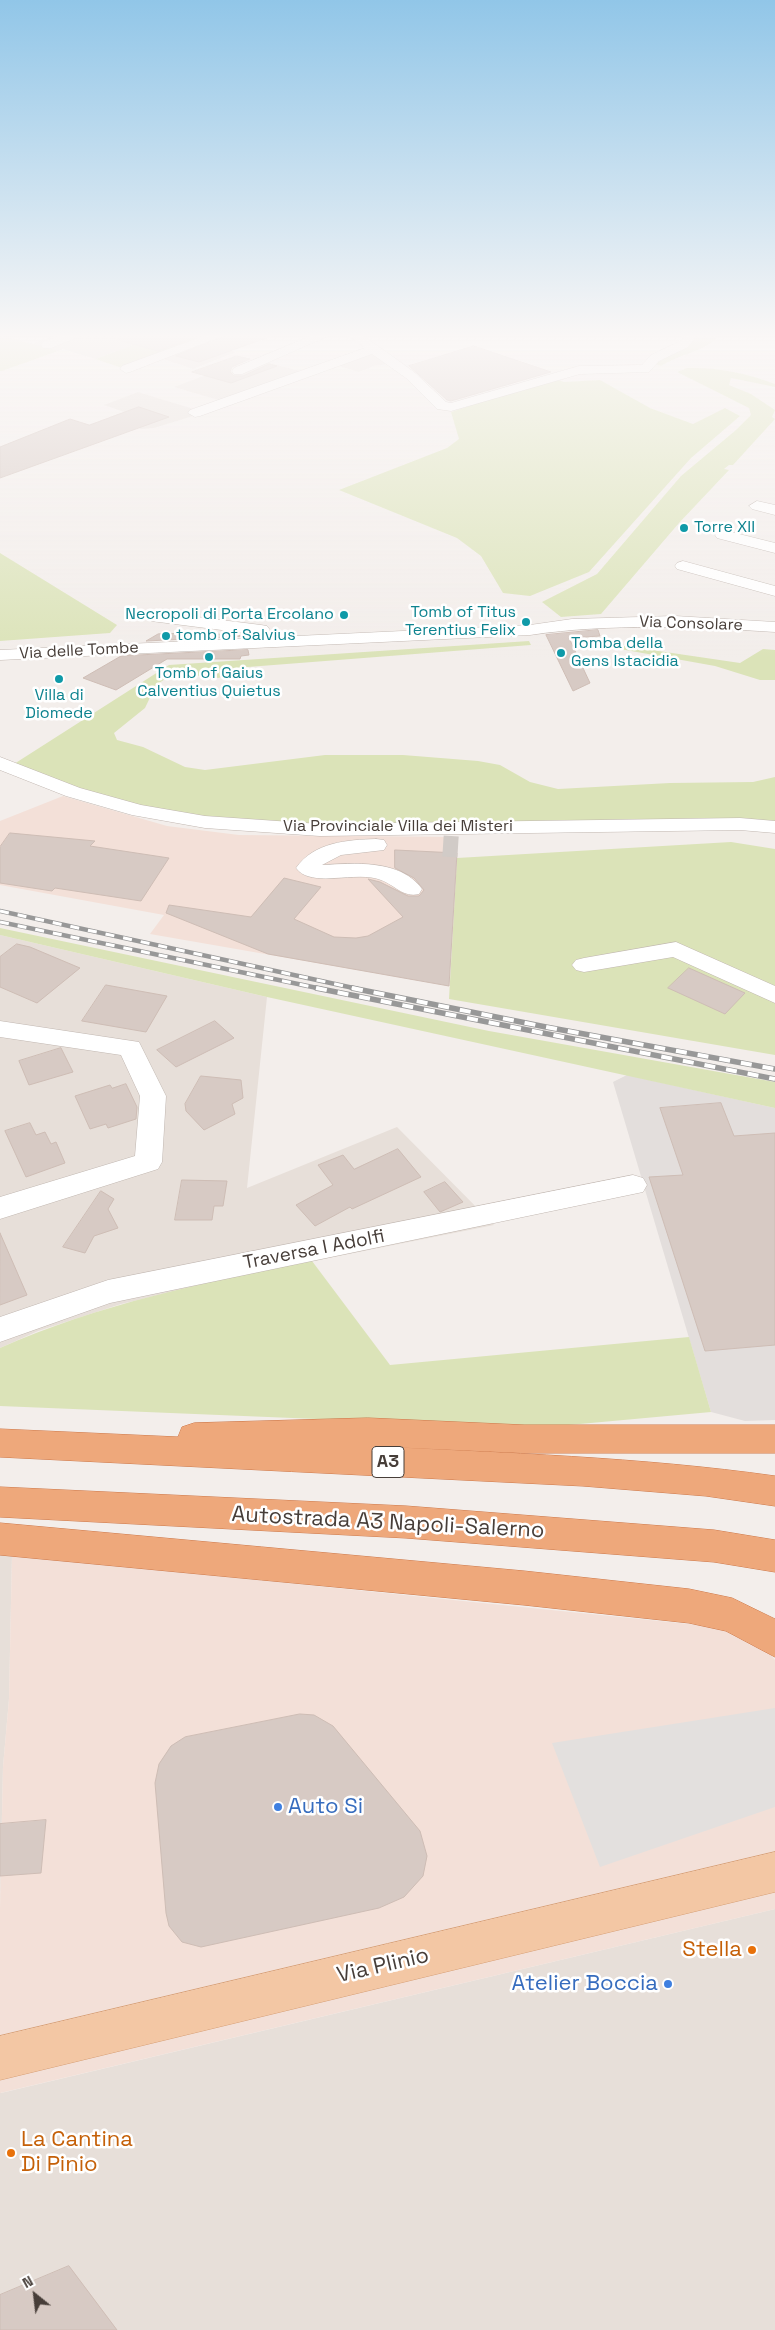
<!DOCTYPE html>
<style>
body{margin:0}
#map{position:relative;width:775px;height:2330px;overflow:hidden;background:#f3eeeb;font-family:"Space Grotesk",sans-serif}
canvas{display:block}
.north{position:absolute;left:10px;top:2270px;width:50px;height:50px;-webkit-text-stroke:4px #fff;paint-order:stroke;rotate:331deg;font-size:14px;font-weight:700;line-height:20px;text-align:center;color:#473e39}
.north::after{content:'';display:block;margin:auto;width:18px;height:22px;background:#473e39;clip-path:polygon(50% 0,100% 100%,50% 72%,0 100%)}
</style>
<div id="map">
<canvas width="775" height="2330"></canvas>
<div class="north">N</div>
</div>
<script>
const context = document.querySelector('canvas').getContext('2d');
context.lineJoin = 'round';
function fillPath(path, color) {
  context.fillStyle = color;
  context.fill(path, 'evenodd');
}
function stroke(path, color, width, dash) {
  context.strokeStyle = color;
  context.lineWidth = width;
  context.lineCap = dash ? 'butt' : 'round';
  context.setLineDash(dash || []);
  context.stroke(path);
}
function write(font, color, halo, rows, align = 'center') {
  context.font = font + ' "Space Grotesk",sans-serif';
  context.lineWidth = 5;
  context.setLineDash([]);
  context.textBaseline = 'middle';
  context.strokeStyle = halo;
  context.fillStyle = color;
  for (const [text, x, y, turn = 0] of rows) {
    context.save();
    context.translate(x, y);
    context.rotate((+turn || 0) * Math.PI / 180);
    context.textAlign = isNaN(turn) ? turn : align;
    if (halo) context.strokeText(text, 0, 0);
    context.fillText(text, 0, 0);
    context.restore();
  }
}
fillPath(new Path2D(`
 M62,333h104l-71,26 -32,-10 -5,2 -27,-7z
 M194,342l42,10 -43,17 -39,-13z
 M372,352l17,12 -15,2 -15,6 -24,-7z
 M262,361l42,11 -79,30 -51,-15 48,-18 10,3z
 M138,392l59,18 9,2 -52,16 -13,1 -32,-12 15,-5 -20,-7z
 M0,935l267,62 -20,191 150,-61 97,98 -250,50 -123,29 -83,27 -38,17z
 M0,1554l12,1 -3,144 -6,68 -3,141z
 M775,1909v421h-775v-240l1,3z`), '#e7dfd9');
fillPath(new Path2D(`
 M63,796l104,30 72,9 219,2 -9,149 -299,-52 14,-19 -164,-30v-64z
 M12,1555l706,72 44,17 13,16v249l-775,184v-185l3,-141 6,-68z`), '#f3e0d8');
fillPath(new Path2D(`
 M627,1075l148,33v312l-30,1 -34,-9 -98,-330z`), '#e3dedc');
fillPath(new Path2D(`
 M166,333h31l12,4 -87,31 -27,-9z
 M693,333h22v7c-17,13 -37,15 -54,26l-6,-2 37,-21z
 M0,335l58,16 -56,20h-2z
 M687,368c30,-1 60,5 88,16v3l-44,-9 -2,7 22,9 24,16 -3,7 3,2 -42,46h-4l-5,4 5,1 -50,53 -78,91 -40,3 -19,-15 55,-28 84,-98 55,-46 15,-15 -2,-7 -72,-36z
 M553,378l11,4 36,-2 50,28 43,16 32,-16 15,8 -49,42 -102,114 -59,24 -27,-3 -22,-37 -24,-18 -118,-48 108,-42 12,-9 -8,-27z
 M0,553l117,72 -7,8 -110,8z
 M529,641l2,4 -296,23 -16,10 -35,-4 -19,5 -9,6 -11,23 -31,25 3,7 26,7 42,20 20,3 120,-15h78l75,6 22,4 30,17 28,7 112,-6 83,-1 22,-5v46l-470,2 -97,-7 -61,-10 -56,-15 -77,-29 155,-99z
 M611,644l129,19 23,-14 12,1v30h-15l-45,-14 -106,-19z
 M731,842l44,7v206l-326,-56 8,-141z
 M0,928l489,103 286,51v26l-508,-111 -267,-62z
 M312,1261l78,104 299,-28 22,75 -175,16 -536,-22v-58c99,-44 206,-66 312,-87z`), '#dbe3b8');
fillPath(new Path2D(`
 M775,1708v99l-175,60 -48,-124z`), '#e3e0de');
const building = new Path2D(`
 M119,333h87l-48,18 -40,-11z
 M232,333h39l1,3 -73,26 -23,-6z
 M474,346l77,26 -100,29 -4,-1 -38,-34z
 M237,356l13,3 -18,8 -2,5 4,4h9l26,-12 8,2 -46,17 -39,-11z
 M139,407l30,10 -169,61v-31l70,-28 19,6z
 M598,630l2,6 -31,2 21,45 -17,8 -27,-56z
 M199,633l48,3 -101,5 12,-7z
 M248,650l1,5 -8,1 -1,3h-73l-51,31 -33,-12 38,-22z
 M10,833l85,8 -5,5 79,12 -28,43 -86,-13 -3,3 -52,-8v-36z
 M395,850l62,3 -8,133 -181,-32 -102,-41 3,-8 82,12 33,-39 37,9 -27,32 40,18 22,1 12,-2 35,-19 -35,-38 12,3 28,14h11l5,-6 -10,-12 -19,-10z
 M17,944l13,3 50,21 -43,35 -37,-16v-30z
 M689,968l56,25 -20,21 -57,-26z
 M106,985l61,11 -21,36 -64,-11z
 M215,1021l19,17 -58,29 -19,-17z
 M61,1048l12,24 -44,13 -10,-24z
 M201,1076l40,4 2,18 -11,6 3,10 -31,16 -18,-19 -1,-7z
 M126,1084l11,23 -1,12 -28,9 -2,-4 -16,5 -15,-33 35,-11 2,3z
 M721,1103l13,33 41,-3v212l-70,6 -56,-174 34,-2 -23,-67z
 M30,1123l6,12 9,-3 6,12 5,-2 9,21 -39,14 -21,-46z
 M398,1149l23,28 -69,32 -2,-2 -35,19 -19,-21 37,-20 -15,-20 25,-10 11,14z
 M182,1180l45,1 -4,25h-9l-2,14h-37z
 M445,1182l18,20 -23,10 -16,-20z
 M101,1191l13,8 -6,10 10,19 -24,8 -9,17 -22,-6z
 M0,1233l27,62 -27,10z
 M300,1714l14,1 19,11 87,105 7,25 -4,20 -19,21 -25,11 -178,39 -19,-5 -13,-16 -3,-13 -11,-130 4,-19 12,-18 14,-9z
 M46,1820l-5,53 -41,3v-52z
 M69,2266l48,64h-117v-35z`);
fillPath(building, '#d7cac4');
stroke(building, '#cebdb5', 1);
stroke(new Path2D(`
 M443,846l15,1`), '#d1cbc7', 21, [21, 11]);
const minor = new Path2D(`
 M70,333h18l-37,15h-8l-2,-3 2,-3z
 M212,333h18l-100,39 -4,1 -6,-4 2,-3z
 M318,333h17l-93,41h-8l-2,-3 2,-3z
 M345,333h14l19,13 36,26 32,30 5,1 128,-37 63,-1 9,-10 29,-14 3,-3 -2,-5h12l2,5 -7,9 -29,14 -10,11 -69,2 -129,37 -14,-2 -31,-31 -34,-24 -172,62 -5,1 -7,-4 2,-3 175,-62z
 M757,501l18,4v10l-23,-6 -3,-3z
 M723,530l52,13v10l-58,-15 -2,-3 2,-3z
 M683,561l92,25v10l-98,-27 -2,-3 2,-3z
 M157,612l104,13 6,1 3,4 -3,4 -6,1 -110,-14 -3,-4 3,-4z
 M675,616l100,6v10c-82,-5 -163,-9 -245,3l-530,25v-10l530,-25 42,-6z
 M0,757l80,31 61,17 64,11 115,8 420,-6 35,3v12l-35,-3 -420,6 -115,-8 -73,-13 -66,-19 -66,-26z
 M376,839l8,1 3,5 -3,5 -43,5 -19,10c31,-2 79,-6 100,24l-3,5c-16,4 -24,-9 -38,-14 -24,-10 -70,9 -85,-12 18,-26 51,-28 80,-29z
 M676,942l99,44v17l-102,-46 -89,15 -8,-2 -4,-5 4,-5 8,-2z
 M0,1021l139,21 27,54 -4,66 -4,7 -158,50v-22l135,-41 5,-60 -19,-41 -121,-18z
 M633,1175l10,3 4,7 -4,7 -533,111 -110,39v-25l108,-37z`);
const major = new Path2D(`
 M775,1852v40l-775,188v-44z`);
const highway = new Path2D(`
 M368,1418l156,7h251v28h-251l-157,-7c137,7 273,11 408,30v30l-69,-10 -123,-10 -583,-29v-28l178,8 4,-10 12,-4z
 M0,1487l406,19 308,24 61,10v32l-61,-10 -308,-24 -406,-21z
 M0,1523l524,48 165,18 43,9 43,21v38l-49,-26 -37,-8 -165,-18 -524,-50z`);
stroke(minor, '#c1b7b1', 1);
stroke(major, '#d79f75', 1);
stroke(highway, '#cd794b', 1);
fillPath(minor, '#fff');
fillPath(major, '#f3c7a4');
fillPath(highway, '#eea87b');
const railFar1 = new Path2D(`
 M0,911l358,78
 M0,922l322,67`);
const rail = new Path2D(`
 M316,988l459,91
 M352,988l194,39 229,42`);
stroke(railFar1, '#989898', 4.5);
stroke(rail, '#989898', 5.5);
stroke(railFar1, '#fff', 3, [9]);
stroke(rail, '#fff', 4, [11]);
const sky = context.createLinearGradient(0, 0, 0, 659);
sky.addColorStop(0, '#91c6e8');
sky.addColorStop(0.51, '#faf7f6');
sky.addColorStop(1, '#faf7f600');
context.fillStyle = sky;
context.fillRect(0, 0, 775, 659);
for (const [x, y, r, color] of [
 [684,528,5,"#0f9aa8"],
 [344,615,5,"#0f9aa8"],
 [526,622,5,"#0f9aa8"],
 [166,636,5,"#0f9aa8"],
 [561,653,5,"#0f9aa8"],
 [209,657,5,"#0f9aa8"],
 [59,679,5,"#0f9aa8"],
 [278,1807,5,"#3f7fe0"],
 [752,1950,5,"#e8710a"],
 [668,1984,5,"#3f7fe0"],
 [11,2153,5,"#e8710a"]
]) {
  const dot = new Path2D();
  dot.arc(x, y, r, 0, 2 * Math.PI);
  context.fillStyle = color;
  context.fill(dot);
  stroke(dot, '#fff', 2);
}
write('16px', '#0d838f', '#fff', [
 ["Torre XII",694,528],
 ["Tomb of Titus",516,613,"right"],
 ["Terentius Felix",516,631,"right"],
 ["Necropoli di Porta Ercolano",334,615,"right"],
 ["tomb of Salvius",176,636],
 ["Tomba della",571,644],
 ["Gens Istacidia",571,662],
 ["Tomb of Gaius",209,674,"center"],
 ["Calventius Quietus",209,692,"center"],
 ["Villa di",59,696,"center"],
 ["Diomede",59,714,"center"]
], 'left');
write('16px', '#473e39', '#fff', [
 ["Via Consolare",691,624,2],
 ["Via delle Tombe",79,651,-3],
 ["Via Provinciale Villa dei Misteri",398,827]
]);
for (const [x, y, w] of [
 [388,1462,32]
]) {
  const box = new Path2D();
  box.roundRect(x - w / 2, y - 15.5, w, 31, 4);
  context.fillStyle = '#fff';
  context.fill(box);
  stroke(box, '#473e39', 1);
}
write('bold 18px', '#473e39', null, [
 ["A3",388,1462]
]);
write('19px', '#473e39', '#fff', [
 ["Traversa I Adolfi",314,1250,-11]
]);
write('22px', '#473e39', '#fff', [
 ["Autostrada A3 Napoli-Salerno",388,1523,3],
 ["Via Plinio",383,1966,-13]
]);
write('22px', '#366cbe', '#fff', [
 ["Auto Si",288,1807],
 ["Atelier Boccia",658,1984,"right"]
], 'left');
write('22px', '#c56008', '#fff', [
 ["Stella",742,1950],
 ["La Cantina",21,2140,"left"],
 ["Di Pinio",21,2165,"left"]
], 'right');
</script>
